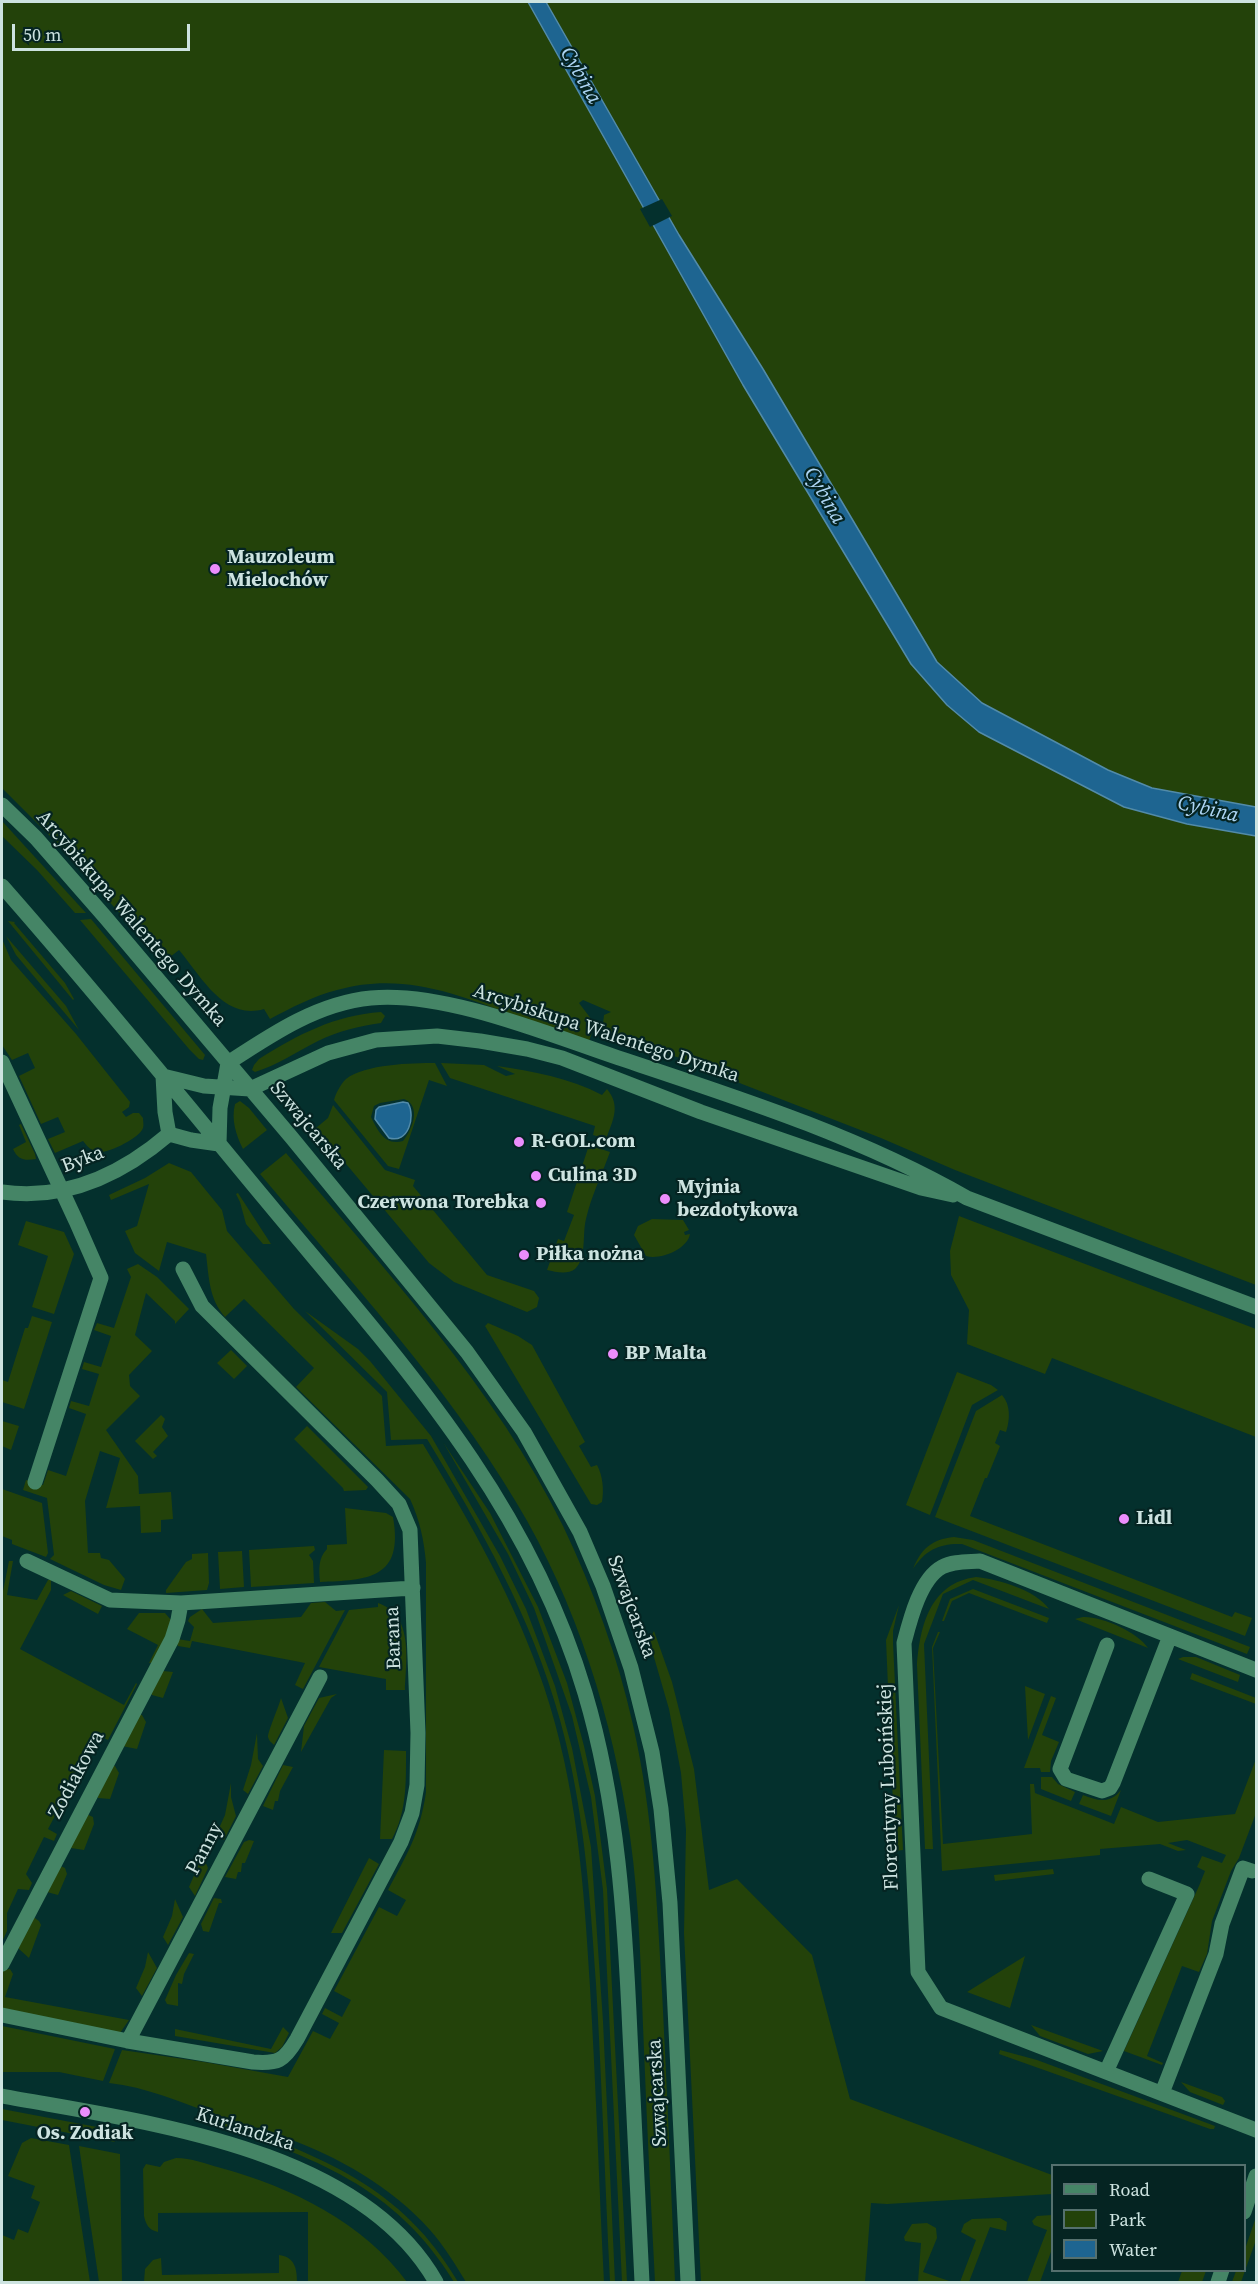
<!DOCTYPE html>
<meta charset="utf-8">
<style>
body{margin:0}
#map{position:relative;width:1258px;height:2284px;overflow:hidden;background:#04302d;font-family:"Source Serif 4",serif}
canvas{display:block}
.frame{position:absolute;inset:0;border:3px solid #cde3e0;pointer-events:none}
.legend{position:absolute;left:1051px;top:2164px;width:195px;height:108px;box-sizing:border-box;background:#052422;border:2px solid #55706e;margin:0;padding:8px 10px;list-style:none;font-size:18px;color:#cde3e0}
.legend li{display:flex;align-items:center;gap:12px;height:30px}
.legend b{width:30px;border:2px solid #55706e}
.scale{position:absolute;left:12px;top:24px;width:178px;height:27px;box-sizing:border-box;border:3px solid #cde3e0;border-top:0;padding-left:8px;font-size:18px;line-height:21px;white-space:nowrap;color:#cde3e0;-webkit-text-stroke:4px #052422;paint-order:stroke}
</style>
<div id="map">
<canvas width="1258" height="2284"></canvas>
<div class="frame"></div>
<ul class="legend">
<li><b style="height:8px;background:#458566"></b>Road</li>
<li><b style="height:16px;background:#23420a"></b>Park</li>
<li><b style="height:16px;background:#1e6591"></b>Water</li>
</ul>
<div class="scale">50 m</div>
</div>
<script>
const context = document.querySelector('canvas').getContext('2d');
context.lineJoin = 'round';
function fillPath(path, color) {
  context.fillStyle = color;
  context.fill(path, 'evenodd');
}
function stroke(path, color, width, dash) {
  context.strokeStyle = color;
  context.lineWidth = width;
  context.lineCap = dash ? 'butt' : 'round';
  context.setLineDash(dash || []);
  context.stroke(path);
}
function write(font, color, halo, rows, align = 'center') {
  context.font = font + ' "Source Serif 4",serif';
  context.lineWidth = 4.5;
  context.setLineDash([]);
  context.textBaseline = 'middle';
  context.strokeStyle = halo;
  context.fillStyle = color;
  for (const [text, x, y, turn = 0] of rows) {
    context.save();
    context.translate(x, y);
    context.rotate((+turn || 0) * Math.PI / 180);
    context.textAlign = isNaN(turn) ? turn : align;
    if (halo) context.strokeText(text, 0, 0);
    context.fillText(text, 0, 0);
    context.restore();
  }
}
fillPath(new Path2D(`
 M2,2h1254v1283l-301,-115 -74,-32 -139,-54 -44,-20 -88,-29 -7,-11 1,-9 7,-3 -28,-12 -4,3 22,29 -8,-2 -4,11c-25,-8 -49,-16 -74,-25 -60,-23 -114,-44 -178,-26 -24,6 -46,18 -67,29l-6,-10c-40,12 -63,-33 -85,-59l-9,7 -48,-41 -60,-68 -60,-60z
 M2,821l84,92h-11l-38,-43 -35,-34z
 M91,919l114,136 -2,5 -4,-1 -10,-10 -109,-129z
 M8,921l7,1 -1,1 51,60 9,16 -1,1z
 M6,936l60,70 13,24 -63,-75z
 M2,939l9,21 65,74 54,68 -1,5 -7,5 4,5 7,-4h6l4,5c0,4 1,7 0,10 -3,10 -36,26 -45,24 -7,-1 -11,-6 -15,-11l-28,12 -7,-14 17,-7 -7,-15 -17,7 -22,-48 16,-8 -7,-15 -16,7 -10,-15z
 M381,1012l4,4 -4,7c-22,3 -43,8 -63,18 -22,11 -40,24 -63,31l-3,-2 2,-5 5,-6c38,-24 76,-44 122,-47z
 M435,1063l12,23 -18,-6 -30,89 -11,-3 -54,-66c2,-7 6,-15 12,-21 19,-15 66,-16 89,-16zM404,1099c18,7 8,31 -1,42 -18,5 -25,-10 -32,-24l3,-11 6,-3z
 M441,1063l43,2 22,11 9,-2 -18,-8c35,5 73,12 105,29l5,-6c14,17 6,31 -1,50l-13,-4 2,-9 -145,-48z
 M240,1101l9,7 18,22 -24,19c-7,-14 -12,-29 -8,-45z
 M333,1105l52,65 30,10 -2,6 74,89 47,16 5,7 -2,9 -10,5 -73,-30 -25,-19 -113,-135 12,-10z
 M21,1124l14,30 1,5c-11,2 -18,1 -23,-10l13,-7 -7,-17z
 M589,1145l21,7c-8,22 -19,45 -24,67 -4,15 1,39 -11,50 -8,6 -19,3 -28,1l11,-31 6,2 10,-26 -7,-3z
 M286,1153c97,115 211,237 277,373 30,63 55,131 70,199 20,88 24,177 29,266 5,97 9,194 13,291h-20c-4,-77 -8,-154 -11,-232 -3,-71 -4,-143 -14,-214 -17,-116 -53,-233 -114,-334 -71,-119 -167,-222 -256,-328z
 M169,1163l22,9 31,38 5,21 67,78 88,87 4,50 37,-2c47,78 92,156 121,243 33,98 40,199 46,300 6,99 9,197 14,295h-138c-11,-18 -22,-36 -36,-52 -38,-43 -93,-74 -146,-93 -23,-9 -47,-15 -70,-23 -34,-12 -68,-27 -105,-31l13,-33 82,12 84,15 25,-46 17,8 9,-16 -17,-9 3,-6 17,9 9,-17 -17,-9 45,-84 18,9 9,-16 -18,-10c19,-36 32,-56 38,-98v-229c-2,-23 -6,-42 -16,-64l-114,-112 18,-19 -70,-69 -19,18c-16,-18 -16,-39 -19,-63l-39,-12 -8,29 -24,-18 -10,-22 12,-5 12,-42 -38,16 -2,-5 36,-17z
 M238,1193l33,51h-8l-17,-20 -6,-22 -4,-8z
 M959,1216l297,113v108l-204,-79 -7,16 -78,-30 2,-34 -18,-35 -1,-24z
 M652,1219l31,1 6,10 -5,2 1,3 5,-1c-3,16 -30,26 -44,22l-12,-21 4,-9z
 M26,1221l38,11 10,22 -20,60 -22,-7 16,-51 -30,-11z
 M138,1264l19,13 32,32 -14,15v-3l-29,-28 -11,42 17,16 -23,24 1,11 10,10 -34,34 32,46 1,18 32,-2 2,27 -12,1v12l-20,1 -1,-27 -34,2 14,-50 -20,-7 -15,50 3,52h12l1,5 8,2 16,19 -4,11 -17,-5 -54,-26 4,-4 -7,-57 -24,-8 3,-10 17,5 5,-15 18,6 20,-62 -17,-6 2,-7 18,5 10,-32 -17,-5 2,-7 17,5 10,-31 -17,-6 3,-7 17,5 17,-51 -4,-8z
 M305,1311l53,38 12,12 61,75 69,120 26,53 29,77 17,62 19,99 12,174 12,261h-5c-5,-99 -8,-199 -14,-298 -6,-89 -12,-177 -36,-264 -28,-102 -79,-192 -133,-281l-36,1 -4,-48z
 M32,1316l20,6 -28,87 -22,-7v-22l6,2 17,-54h3z
 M488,1323l30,13 14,9 53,97 -6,4 12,21 6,-2c6,11 7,25 5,37l-5,3 -6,-1 -106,-178z
 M231,1350l16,16 -13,13 -17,-16z
 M957,1372l34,13 7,5 -26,15 -42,110 -24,-10z
 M1002,1395c9,10 8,25 4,37l-6,-2 -5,13 5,3 -13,32h-2l-15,38 262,101 3,-5 17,6 -7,18 -310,-119 41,-106z
 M161,1415l4,4 -3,8 6,9 -15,16 4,4 -4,3 -18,-18z
 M2,1421l17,5 -8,24 -9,-4z
 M307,1426l61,61 -2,3 -22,1 -1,-3 -49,-49z
 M443,1442l47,71 48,94 29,76 17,63 11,50 12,93 20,393h-5l-19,-392 -12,-93 -19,-81 -38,-108 -26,-54z
 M2,1489l40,14 6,50 -2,4 -34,-13v-4l-10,-4z
 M345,1508l41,5 7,4c11,62 -25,63 -73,65 -1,-13 -2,-24 7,-33v-4l20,-1z
 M954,1537l19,3 277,107 -3,7 -285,-110c-22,-1 -37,6 -49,25 8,-20 19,-30 41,-32z
 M314,1546l1,4 -6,5 4,6 1,22 -63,4 -2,-37z
 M242,1551l2,36 -24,2 -2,-37z
 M208,1553l1,30 -2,7 -41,3v-3l20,-28 6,-3v-5z
 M9,1561h4l-6,34 30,5 11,-20h3v10l-31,59 104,56 12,-22 1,1 -29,56 -10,-5 -50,94 9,5 -3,7 -10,-4 -18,37 6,9 -3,7 -11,-1 -11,24v18l-5,11v-346z
 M976,1577c22,2 60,13 73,32l-76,-29 -30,14 -19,50 9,205h-8l-8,-184c3,-39 13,-82 59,-88z
 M973,1589l76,29 -2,5 -78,-30 -17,8 -8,20h-2l8,-22z
 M71,1591l31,15 -4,8 -35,-19z
 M325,1602l11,9 9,-1 -42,79 -8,-4 10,-22 -113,-22 -2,7 -12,-2 -2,-4 1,-3 13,2 4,-14 -6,-6 2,-4 12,-8 11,14 88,-6 10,-14z
 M378,1603c36,12 28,57 27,87h-19v-11l-67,-12 30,-57 29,-3z
 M899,1605l-6,26v12l10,207 -8,1 -9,-211z
 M139,1613h26l6,7 -4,17 -13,26h-5l9,-18 -31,-16z
 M1083,1617c18,-1 55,15 65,31l-73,-29z
 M654,1631l18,51 22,87 15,121 28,-11 75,76 38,144 202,76v19l-165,10 -16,-1 -6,79h-164l-17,-349 2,-103 -5,-57 -12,-64 -20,-69z
 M938,1632h2l-7,16 10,196 89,-10 -2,-50h4l1,9 79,31 7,-17 37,15 77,-8 21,-55v54l-17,45 -8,13 -19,50 -5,33 -8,18 -17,-6 -35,90 16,7 -1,2 -38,-14 75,-165 6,-15 -8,-4 5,-11 20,7 4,-8 -39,-15 -19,3 18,7 -8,1 -18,-7 -60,5v6l-158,16 -10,-224z
 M1183,1657h13l44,18 -2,7 -60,-23z
 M163,1671l10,1 -10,26 -11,-3 -2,-4z
 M1192,1673l64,25v6l-66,-25z
 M1025,1686l20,8 -17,46z
 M337,1694l-6,4 -30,54 3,-26 15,-28z
 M1051,1696l5,2 -14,37 17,7 -8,19 -1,11h-9l-1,-4h-16z
 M281,1698l7,20 -14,27c-3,-3 -5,-4 -6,-8 0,-6 11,-31 13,-39z
 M137,1713l5,2 4,7 -9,27 -15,-3z
 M257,1733l1,26 5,7 -15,28 -5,-4 8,-25z
 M384,1750l22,1c0,31 1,60 -14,88h-12z
 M110,1765l5,1 4,7 -9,26 -12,-1 -2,-6z
 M283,1765l10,2 -13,24 -2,10h-3l-2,9 -10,-4z
 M1041,1777h11l6,7 17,8 -4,9 -30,-12z
 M231,1783v14l5,19 -12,24 -8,-5 9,-20z
 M1121,1790l-10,26 -32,-12 4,-9c15,6 27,9 38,-5z
 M86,1814l7,3 1,7 -10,26 -13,-2 -2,-4z
 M249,1840l5,1 -9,22h-3l-1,9h-3l-2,7 -11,-2 19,-35z
 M201,1852l7,16 -13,28 -6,-9 9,-21z
 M369,1858l10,6 -37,69h-11z
 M58,1865l7,3 2,6 -9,21 -11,-3z
 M1053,1869l1,5 -59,7 -1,-6z
 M214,1898l7,1 1,4h-3l-10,29 -6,-1 -2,-7z
 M175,1899l8,18 -15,28 -5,-8 9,-21z
 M32,1916l7,5 2,4 -12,33 -10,-9 -1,-7z
 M148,1952l9,16 -15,28 -6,-8 9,-21z
 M189,1953l5,1 -10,20 -2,10 -4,-1v23l-11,-2 -2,-4 11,-25z
 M1025,1956l-15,52 -43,-16z
 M10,1969l3,5 -8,23 124,23 -9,13 -118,-23v-36l1,-4z
 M1031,2025l72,26 -15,3 -48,-18z
 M2,2026l113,23 -12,32 -44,-9h-57z
 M283,2027l6,6 -7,14 -7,6 -100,-17v-7l96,20z
 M1000,2050l37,10 178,66 -1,3h-4l-211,-75z
 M1181,2082l41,15 3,4 -2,4 -33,-13z
 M2,2109l95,18 12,7 6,8 -113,-22z
 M222,2121c99,35 181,66 236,161h-4c-59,-97 -141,-124 -243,-160z
 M31,2138l38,7 21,137h-86l-2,-7v-40l12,5 4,-11 10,4 12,-31 -9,-4 4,-12 -27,-10 14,-33z
 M79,2146l41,8 2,128h-23z
 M176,2158c15,0 30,6 45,10 70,19 143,55 186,114h-99v-70l-150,1v19c-9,-2 -12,-7 -14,-16l-1,-47 3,-5 14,3 4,-5z
 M1052,2215v34l-12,33h-13l20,-52 -13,-5 -2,-4 5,-5z
 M1256,2217v23l-15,42h-9l4,-11 8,-1 1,-21z
 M1000,2218l7,4 -1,9 -16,-4 -21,55h-9l16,-42 -15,-8 3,-8 8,-5z
 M927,2223l9,5 1,10 -14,34 29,10h-34l3,-39 -16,-2 -1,-4 8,-13z
 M279,2255c16,2 18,14 18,27h-153l1,-13 8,-9 8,-2 1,17 117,-2z
 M1182,2271v-1l24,1 -4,11h-24z`), '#23420a');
const water = new Path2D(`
 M528,2h18l133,233 84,134 174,293 45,41 126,67 44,18 104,19v29l-69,-12 -63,-17 -145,-75 -32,-27 -36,-41 -168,-279z
 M403,1102l5,1c8,14 0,41 -19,35l-14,-19 1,-9 3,-3z`);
fillPath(water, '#1e6591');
stroke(water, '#528ba9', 1.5);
fillPath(new Path2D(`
 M662,199l10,17 -22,11 -10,-18z`), '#04302d');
stroke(new Path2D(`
 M2,805l34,33 70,80 186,220 175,214 57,80 56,100 23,54 28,82 21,84 9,57 9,94 18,379
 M2,886c90,102 176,208 263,313 129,156 261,295 320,494 33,111 40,226 45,341 4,83 8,166 12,248
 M2,1062l74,159 25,57 -66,204
 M163,1076l41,10 46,3 78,-36 48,-13 61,-4 43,5 47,8 35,9 139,54 220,76 32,7
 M163,1076l2,36 4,22
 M169,1134l22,6 28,4
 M219,1144l1,-36 8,-45c44,-29 90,-60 143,-65 72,-7 174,35 242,58 120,40 244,79 354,142l289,109
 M2,1192c64,9 119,-17 167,-58
 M27,1561l83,39 71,3 232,-15
 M1107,1645l-47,124 6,10 36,12 8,-3 3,-5 57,-147
 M1256,1670l-276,-109c-12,1 -27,0 -38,6 -22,12 -32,53 -38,76l14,329 23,36 315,122
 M2,1964l170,-325 6,-19 3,-17
 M2,2015l126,26 125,21c25,2 31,-1 44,-23l104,-197 11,-29 5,-28 1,-52 -8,-203 -11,-26 -22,-24 -175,-174 -19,-37
 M128,2041l192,-364
 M1106,2072l81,-178 -38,-15
 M1162,2093l54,-139 6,-30 21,-56 9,3
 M2,2096c139,26 357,50 434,186
 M1244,2212l12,-36
 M1218,2282l4,-12`), '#458566', 15);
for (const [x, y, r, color] of [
 [215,569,6,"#eb8dfc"],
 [519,1142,6,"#eb8dfc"],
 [536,1176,6,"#eb8dfc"],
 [665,1199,6,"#eb8dfc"],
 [541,1203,6,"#eb8dfc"],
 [524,1255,6,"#eb8dfc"],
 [613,1354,6,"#eb8dfc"],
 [1124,1519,6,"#eb8dfc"],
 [85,2112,6,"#eb8dfc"]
]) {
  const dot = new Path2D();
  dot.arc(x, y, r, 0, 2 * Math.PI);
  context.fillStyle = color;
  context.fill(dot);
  stroke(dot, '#052422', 2);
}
write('bold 20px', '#cde3e0', '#052422', [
 ["Mauzoleum",227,558],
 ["Mielochów",227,581],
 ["R-GOL.com",531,1142],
 ["Culina 3D",548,1176],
 ["Myjnia",677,1188],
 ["bezdotykowa",677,1211],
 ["Czerwona Torebka",529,1203,"right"],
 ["Piłka nożna",536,1255],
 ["BP Malta",625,1354],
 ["Lidl",1136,1519],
 ["Os. Zodiak",85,2134,"center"]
], 'left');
write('20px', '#cde3e0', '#052422', [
 ["Arcybiskupa Walentego Dymka",131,919,49],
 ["Arcybiskupa Walentego Dymka",606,1034,18],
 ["Szwajcarska",308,1126,50],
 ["Byka",83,1160,-21],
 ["Szwajcarska",631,1607,70],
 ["Barana",394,1638,-92],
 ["Zodiakowa",77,1775,-62],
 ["Florentyny Luboińskiej",889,1787,-92],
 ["Panny",205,1849,-62],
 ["Szwajcarska",658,2093,-93],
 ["Kurlandzka",245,2130,18]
]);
write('italic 21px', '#add5f4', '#052422', [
 ["Cybina",580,76,60],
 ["Cybina",824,496,60],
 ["Cybina",1208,810,12]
]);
</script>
